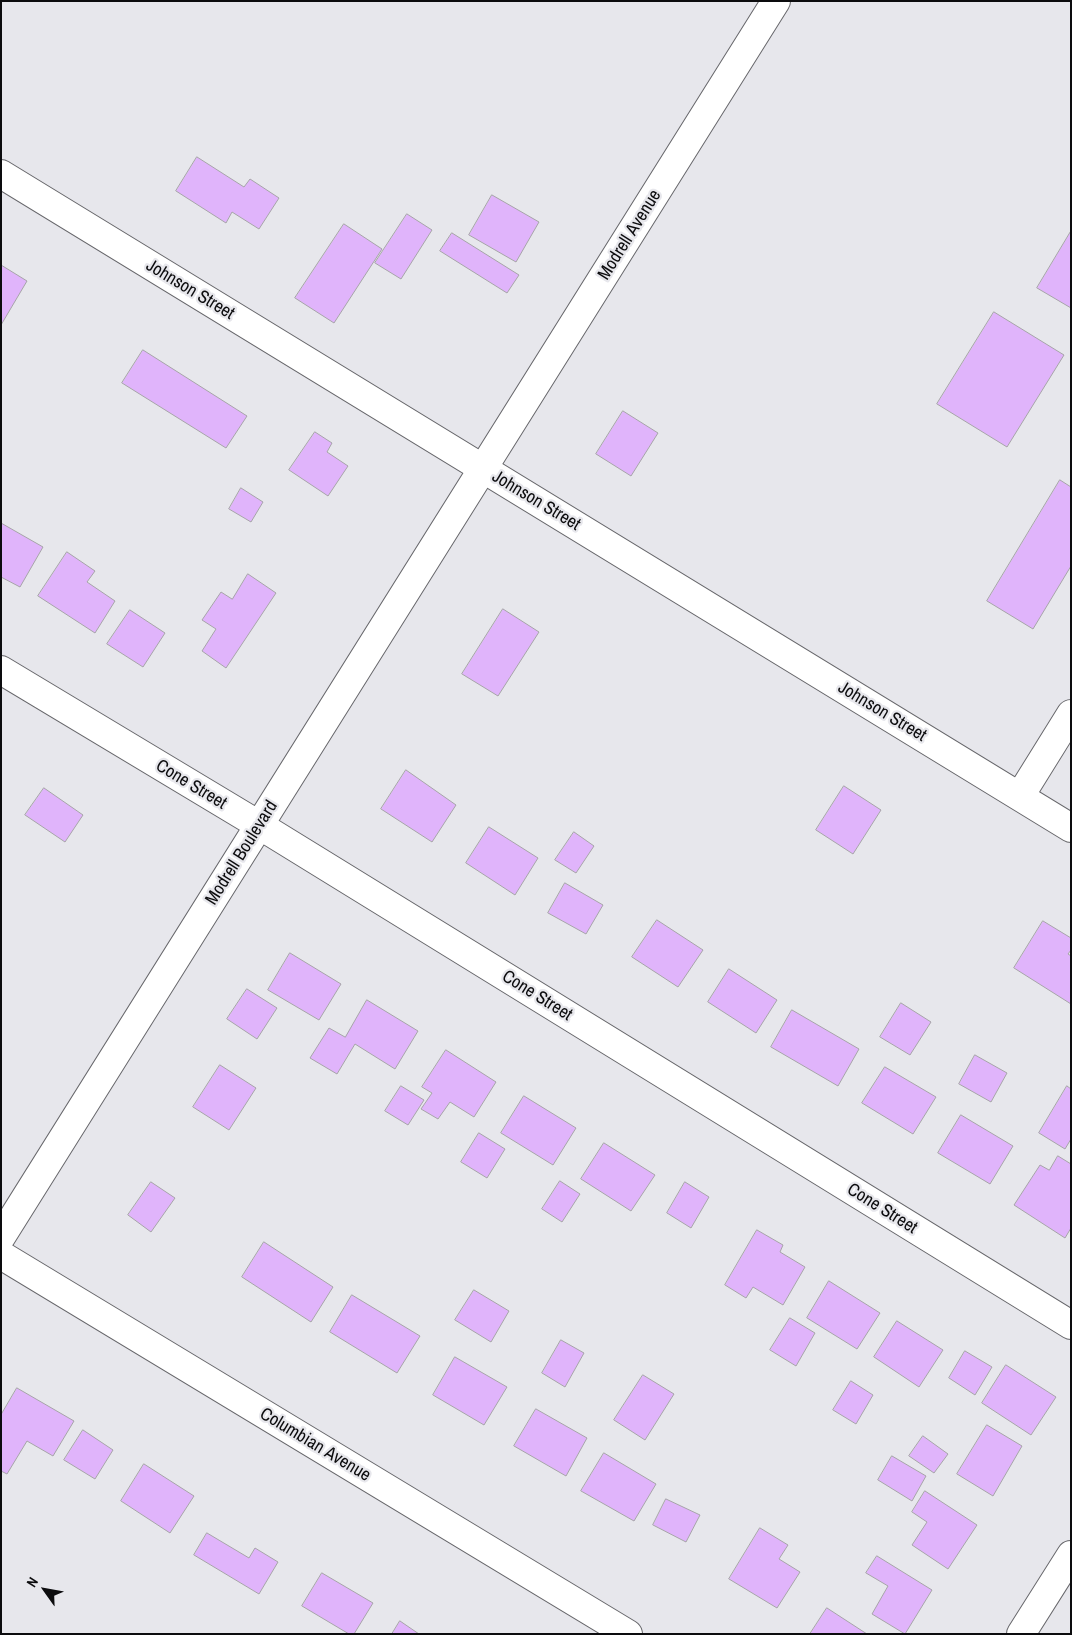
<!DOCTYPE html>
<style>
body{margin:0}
#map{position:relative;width:1072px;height:1635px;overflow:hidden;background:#e7e7ec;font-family:"Archivo Narrow",sans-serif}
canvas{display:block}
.frame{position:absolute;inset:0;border:2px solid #0c0c0e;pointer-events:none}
.north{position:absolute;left:20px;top:1565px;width:50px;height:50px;-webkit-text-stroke:4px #e7e7ec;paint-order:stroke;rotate:302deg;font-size:14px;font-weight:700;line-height:20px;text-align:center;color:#0c0c0e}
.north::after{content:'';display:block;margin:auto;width:18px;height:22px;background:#0c0c0e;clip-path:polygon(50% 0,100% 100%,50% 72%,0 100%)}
</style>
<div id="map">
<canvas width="1072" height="1635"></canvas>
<div class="frame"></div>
<div class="north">N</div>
</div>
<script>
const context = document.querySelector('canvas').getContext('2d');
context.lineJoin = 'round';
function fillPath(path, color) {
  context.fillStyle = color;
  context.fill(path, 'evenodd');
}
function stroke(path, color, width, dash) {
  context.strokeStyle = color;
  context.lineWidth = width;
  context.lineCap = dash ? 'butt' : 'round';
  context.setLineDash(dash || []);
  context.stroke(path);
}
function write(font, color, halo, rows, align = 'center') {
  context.font = font + ' "Archivo Narrow",sans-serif';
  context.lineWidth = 4.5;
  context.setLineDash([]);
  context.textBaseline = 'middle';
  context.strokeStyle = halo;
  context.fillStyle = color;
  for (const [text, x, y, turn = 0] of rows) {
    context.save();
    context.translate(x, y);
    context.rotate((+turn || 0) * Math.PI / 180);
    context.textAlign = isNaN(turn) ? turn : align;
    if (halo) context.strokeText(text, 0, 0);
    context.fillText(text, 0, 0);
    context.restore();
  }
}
const building = new Path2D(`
 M197,157l47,30 6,-8 29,19 -20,31 -27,-17 -6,11 -50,-32z
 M492,195l47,27 -23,40 -47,-27z
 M407,214l25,16 -31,49 -26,-16z
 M344,224l38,25 -48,74 -39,-25z
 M1071,231v77l-34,-20z
 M452,233l67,42 -12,18 -67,-42z
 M1,265l26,16 -26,44z
 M994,312l70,43 -57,92 -70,-43z
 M143,350l104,66 -21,32 -104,-65z
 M623,411l35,22 -27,43 -35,-22z
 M315,432l17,11 -5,9 21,14 -20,30 -39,-26z
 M1060,480l11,7v79l-38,63 -46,-28z
 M241,488l22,14 -12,20 -22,-13z
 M1,523l42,24 -23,40 -19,-10z
 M67,552l28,19 -8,11 28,19 -20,32 -57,-37z
 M248,574l28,19 -50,75 -24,-17 14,-22 -14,-9 19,-28 11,7z
 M503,609l36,23 -41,64 -36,-22z
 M130,610l35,23 -22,34 -36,-23z
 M406,770l50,35 -24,37 -51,-33z
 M844,786l37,24 -28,44 -37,-24z
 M44,788l39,27 -18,27 -40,-27z
 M489,827l49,31 -23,37 -49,-32z
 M574,832l20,14 -18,27 -21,-13z
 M565,883l38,22 -17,29 -38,-21z
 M657,920l46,30 -25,37 -46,-30z
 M1043,921l28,17v12l-3,4 3,2v48l-57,-36z
 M290,953l51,31 -22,36 -51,-30z
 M729,969l48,31 -21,33 -48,-31z
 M247,989l30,19 -20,31 -30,-20z
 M367,1000l51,31 -23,38 -40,-25 -18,30 -27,-16 19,-30 16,9z
 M901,1003l30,19 -21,33 -30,-18z
 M792,1010l67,39 -21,37 -67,-39z
 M446,1050l50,32 -22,35 -24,-15 -12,17 -17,-10 11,-16 -10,-6z
 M975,1055l32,18 -16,29 -32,-18z
 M220,1065l36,23 -27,42 -36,-23z
 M885,1067l51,30 -23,37 -51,-31z
 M401,1086l23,14 -16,25 -23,-14z
 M1067,1086l4,3v50l-6,10 -26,-16z
 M524,1096l52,32 -23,37 -52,-32z
 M961,1115l52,31 -23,38 -52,-31z
 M479,1133l26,16 -18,29 -26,-16z
 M604,1143l51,32 -24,36 -50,-32z
 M1058,1156l13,8v64l-6,10 -51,-33 26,-40 9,5z
 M560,1181l20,13 -18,28 -20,-13z
 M151,1182l24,16 -24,34 -23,-17z
 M685,1182l24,15 -18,31 -24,-15z
 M757,1230l26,15 -3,7 25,15 -22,38 -30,-18 -7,11 -21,-13z
 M264,1242l69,45 -22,35 -69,-45z
 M829,1281l51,32 -23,36 -50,-31z
 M474,1290l35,21 -18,31 -36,-22z
 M352,1295l68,41 -23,37 -67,-41z
 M790,1318l25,15 -19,33 -26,-16z
 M897,1321l46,29 -24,37 -45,-30z
 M561,1340l23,13 -19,34 -23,-14z
 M965,1351l27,16 -17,28 -26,-17z
 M455,1357l52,30 -23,38 -51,-30z
 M1006,1365l50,32 -25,38 -49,-32z
 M643,1375l31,19 -29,46 -31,-20z
 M851,1381l22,14 -17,29 -23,-14z
 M17,1388l57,33 -21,35 -26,-15 -20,33 -6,-3v-56z
 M536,1409l51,29 -21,38 -52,-30z
 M987,1425l35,21 -29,50 -36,-22z
 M83,1430l30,20 -18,29 -31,-19z
 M923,1436l25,18 -14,19 -25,-17z
 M604,1453l52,31 -22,37 -53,-30z
 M892,1456l34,20 -14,25 -34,-21z
 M144,1464l50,32 -24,37 -49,-32z
 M925,1491l52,34 -29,44 -36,-24 15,-23 -15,-10z
 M666,1499l34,16 -14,27 -33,-17z
 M760,1528l28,17 -9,14 21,13 -23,36 -48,-29z
 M207,1533l42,25 6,-10 23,14 -19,32 -65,-39z
 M877,1556l55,34 -27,44 -33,-20 16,-28 -22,-13z
 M322,1573l51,30 -19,31h-5l-47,-28z
 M827,1608l40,26h-57z
 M400,1621l19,13h-27z`);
fillPath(building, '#e0b4fb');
stroke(building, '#a6a4a8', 1);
const minor = new Path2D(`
 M1,670l258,155 812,500
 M1020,796l51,-82
 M1,1237l775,-1236
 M1,1255l627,379
 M1021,1634l50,-79`);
const tertiary = new Path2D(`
 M1,174l1070,654`);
stroke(minor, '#67676b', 30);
stroke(tertiary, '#67676b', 30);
stroke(minor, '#fff', 28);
stroke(tertiary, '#fff', 28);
write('18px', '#0c0c0e', '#e7e7ec', [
 ["Modrell Avenue",630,235,-58],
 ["Johnson Street",190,290,31],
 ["Johnson Street",536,501,31],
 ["Johnson Street",882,712,31],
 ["Cone Street",191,785,31],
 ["Modrell Boulevard",242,853,-58],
 ["Cone Street",537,996,32],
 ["Cone Street",882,1209,32],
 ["Columbian Avenue",315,1445,31]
]);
</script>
